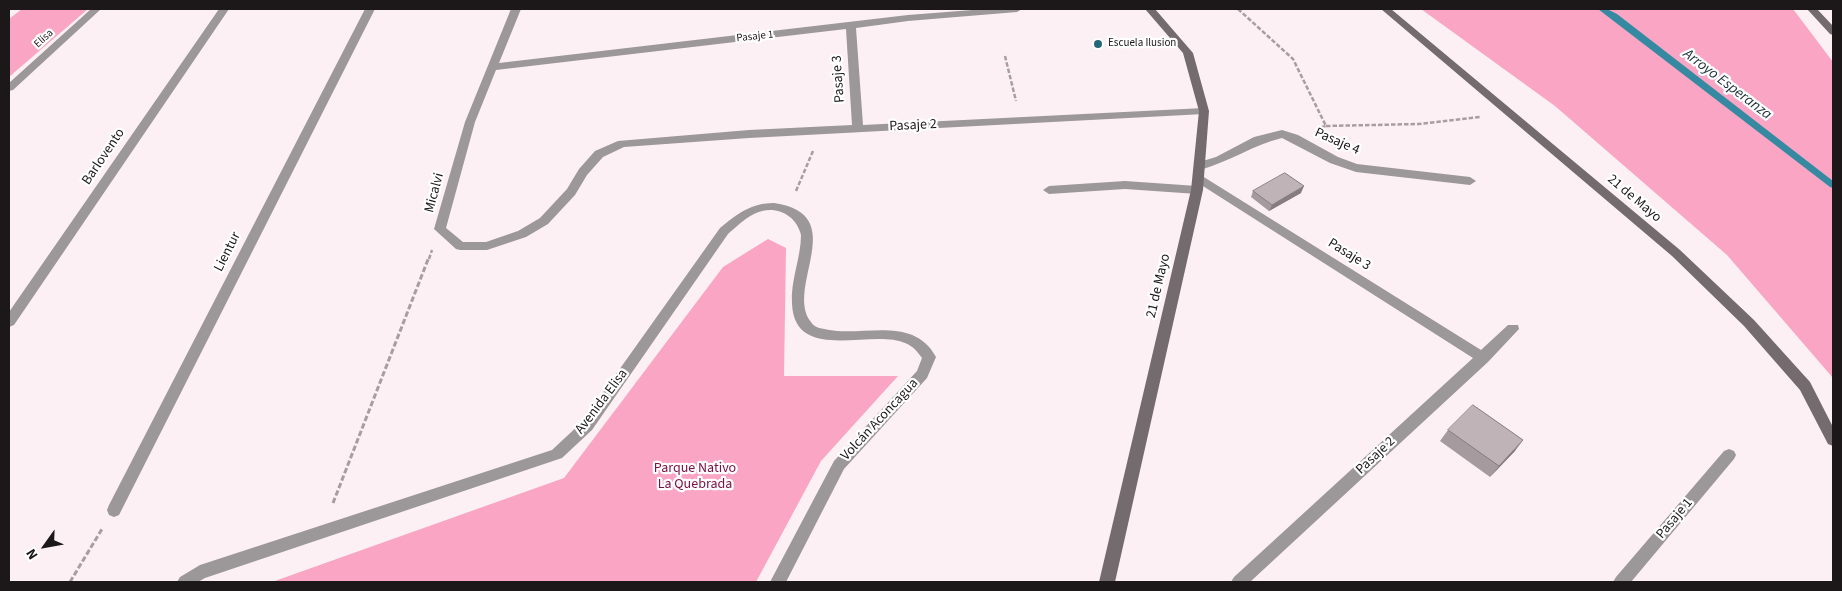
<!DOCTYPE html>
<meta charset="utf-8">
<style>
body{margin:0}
#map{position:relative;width:1842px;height:591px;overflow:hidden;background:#fdf0f4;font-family:"Source Sans 3",sans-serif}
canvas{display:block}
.frame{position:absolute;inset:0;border:10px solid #1c1719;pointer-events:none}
.north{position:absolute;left:20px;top:521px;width:50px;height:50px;-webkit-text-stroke:4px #fff;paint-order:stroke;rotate:238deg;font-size:14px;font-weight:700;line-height:20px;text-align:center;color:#1c1719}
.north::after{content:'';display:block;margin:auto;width:18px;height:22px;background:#1c1719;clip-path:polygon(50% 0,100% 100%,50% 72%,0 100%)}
</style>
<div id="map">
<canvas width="1842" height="591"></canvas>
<div class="frame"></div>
<div class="north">N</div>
</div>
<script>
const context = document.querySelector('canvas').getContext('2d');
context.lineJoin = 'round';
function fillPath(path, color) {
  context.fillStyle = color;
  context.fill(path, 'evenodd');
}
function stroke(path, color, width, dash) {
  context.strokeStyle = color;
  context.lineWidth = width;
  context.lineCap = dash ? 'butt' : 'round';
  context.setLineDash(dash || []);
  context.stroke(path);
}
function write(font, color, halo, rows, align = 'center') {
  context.font = font + ' "Source Sans 3",sans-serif';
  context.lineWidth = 4.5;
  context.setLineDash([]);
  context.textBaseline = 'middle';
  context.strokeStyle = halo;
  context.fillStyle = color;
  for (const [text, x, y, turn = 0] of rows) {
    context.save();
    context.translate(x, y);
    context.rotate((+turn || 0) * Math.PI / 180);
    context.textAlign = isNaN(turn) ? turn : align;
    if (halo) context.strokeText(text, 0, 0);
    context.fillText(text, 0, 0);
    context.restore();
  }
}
fillPath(new Path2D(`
 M22,9h66l-79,68v-58z
 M1421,9h372l40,53v316l-106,-123 -172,-149z
 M768,239l18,9 -2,128h114l-77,85 -65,121h-484l292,-104 159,-211z`), '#f9a5c3');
fillPath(new Path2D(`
 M1598,9h9l10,5 216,167v7l-3,-1z`), '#358aa1');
stroke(new Path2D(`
 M1238,9l55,50 33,67 -4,1
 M1005,56l11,45
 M1326,126l93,-2 61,-7
 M796,191l17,-40
 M429,259l3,-9`), '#a89ea1', 2.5, [4.5, 2]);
stroke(new Path2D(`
 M333,503l96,-246
 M70,582l32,-53`), '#a89ea1', 3, [5.5, 2.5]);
fillPath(new Path2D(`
 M91,9h10l-88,81 -4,1v-8z
 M219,9h10l-215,316 -5,2v-15z
 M365,9h10l-256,506 -5,2 -5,-2 -2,-5 2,-5z
 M511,9h10l-22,54 409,-48 77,-6h37l-5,3 -109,9 -52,7 7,97 341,-17 5,3 -5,3 -455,24 -125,9 -21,10 -16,18 -12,20 -27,29 -22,13 -39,13h-27l-4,-1 -22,-20 31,-107zM846,29l6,96 -103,5 -131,11 -23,10 -16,18 -12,20 -27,29 -22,13 -32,11h-23l-17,-14 29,-106 21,-52z
 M1282,130l16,5 40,22 19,7 113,13 6,4 -6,4 -114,-13 -26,-9 -48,-25c-29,7 -53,24 -82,32l-6,-4 2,-3 20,-6 38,-20z
 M1199,174l282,176 27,-25h10l1,4 -31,33 -238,220h-19l3,-5 239,-219 -278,-177 -2,-3z
 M1125,181l72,5 6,4 -6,4 -72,-5 -76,5 -6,-4 6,-4z
 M774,203c78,11 10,85 37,119 3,5 8,6 13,7 37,9 89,-15 112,28l-9,21 -83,91 -58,113h-16l64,-121 83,-90 5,-13c-5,-7 -9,-12 -17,-15 -33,-15 -110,21 -113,-39 -2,-23 9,-46 9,-69 -5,-21 -27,-31 -47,-21 -10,5 -18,13 -26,20l-136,196 -30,28 -357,120 -7,4h-21l3,-5 20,-12 352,-115 30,-28 138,-194c17,-14 31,-25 54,-25z
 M1729,449l5,2 2,4 -2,4 -103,123h-18l3,-5 108,-126z`), '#9c9798');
fillPath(new Path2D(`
 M1145,9h10l38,44 16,58 -6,79 -88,392h-16l92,-392 8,-79 -16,-58z
 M1381,9h10l289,241 74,70 56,62 23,45v19l-5,-2 -28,-54 -56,-64 -72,-70z
 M1807,9h10l16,17v9l-3,-1z`), '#736b6d');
fillPath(new Path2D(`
 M1253,191l48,2 -32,18 -18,-14z
 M1448,430l67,21 -25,26 -50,-36z`), '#a59a9d');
fillPath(new Path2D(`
 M1304,186l-3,7 -32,18 3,-6z
 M1523,440l-8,11 -25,26 9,-11z`), '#867d80');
const building = new Path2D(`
 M1285,173l19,13 -32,19 -19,-14z
 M1473,405l50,35 -24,26 -51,-36z`);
fillPath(building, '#c0b3b7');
stroke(building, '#867d80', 1);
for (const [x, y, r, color] of [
 [1098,44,5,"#246779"]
]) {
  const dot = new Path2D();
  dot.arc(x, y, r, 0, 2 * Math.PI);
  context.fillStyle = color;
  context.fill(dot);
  stroke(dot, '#fff', 2);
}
write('11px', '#1c1719', '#fff', [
 ["Pasaje 1",755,37,-6],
 ["Elisa",44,39,-42]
]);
write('11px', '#1c1719', '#fff', [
 ["Escuela Ilusion",1108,44]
], 'left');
write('14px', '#1c1719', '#fff', [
 ["Pasaje 3",839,79,-94],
 ["Pasaje 2",913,126,-3],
 ["Pasaje 4",1337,142,24],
 ["Barlovento",104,157,-56],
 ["Micalvi",435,193,-75],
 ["21 de Mayo",1634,199,40],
 ["Lientur",228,252,-63],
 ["Pasaje 3",1349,255,32],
 ["21 de Mayo",1159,286,-77],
 ["Avenida Elisa",602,402,-53],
 ["Volcán Aconcagua",880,420,-47],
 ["Pasaje 2",1376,456,-43],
 ["Pasaje 1",1675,519,-50]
]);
write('14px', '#7b1045', '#fff', [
 ["Parque Nativo",695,469],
 ["La Quebrada",695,485]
]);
write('italic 15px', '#1d3239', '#fff', [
 ["Arroyo Esperanza",1727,85,37]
]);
</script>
